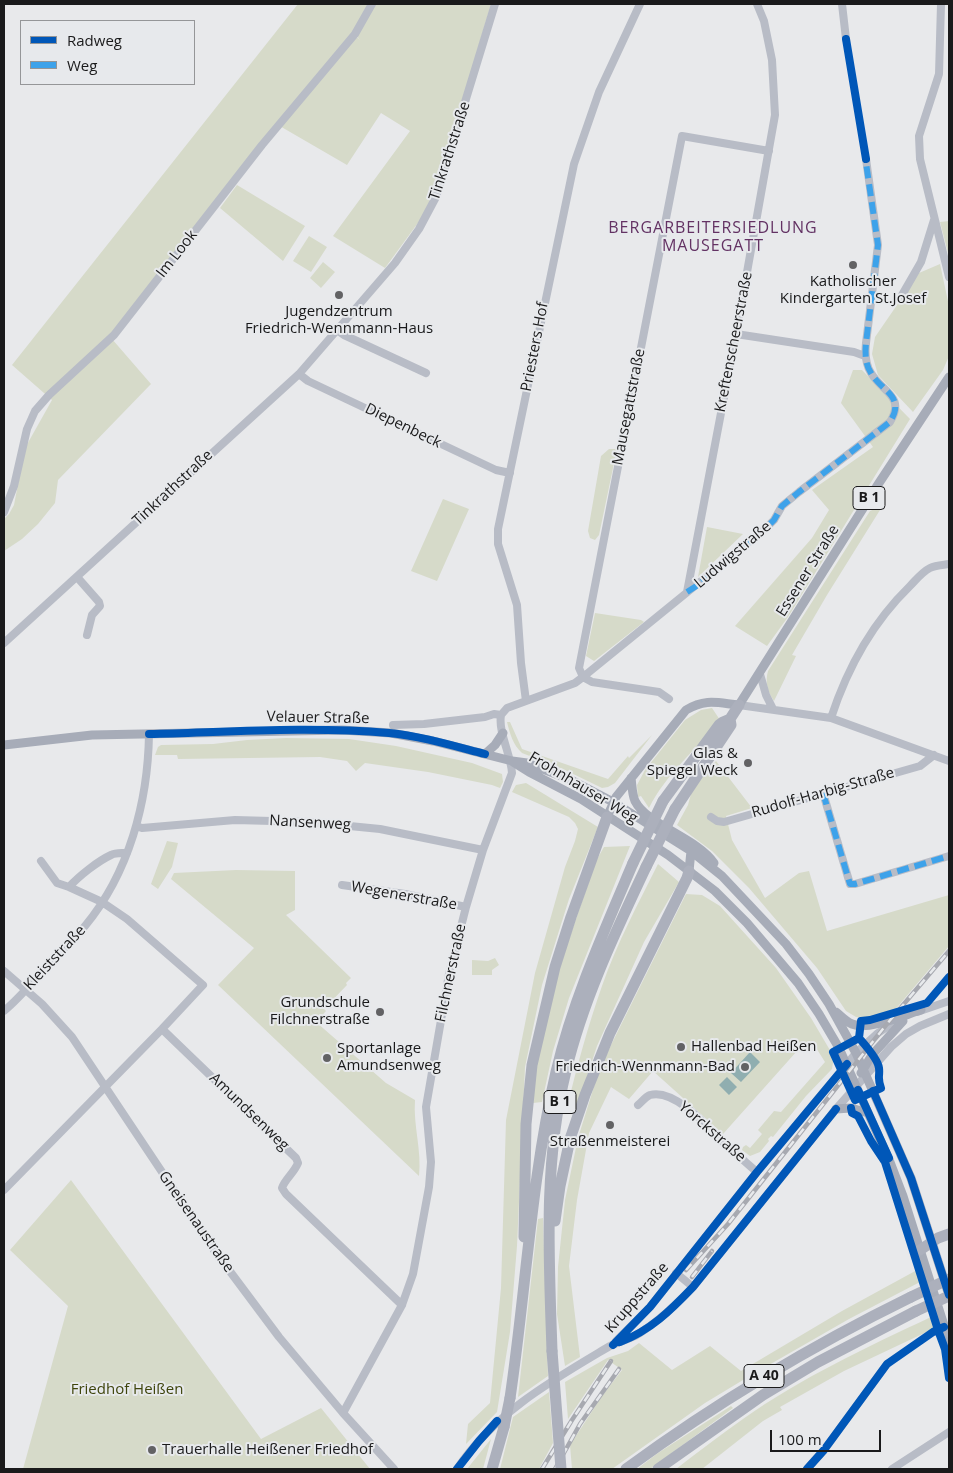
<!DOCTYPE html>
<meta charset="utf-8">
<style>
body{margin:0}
#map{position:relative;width:953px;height:1473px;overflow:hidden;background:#e8e9eb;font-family:"Open Sans",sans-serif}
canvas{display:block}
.frame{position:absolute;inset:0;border:5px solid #1a1a1b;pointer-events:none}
.legend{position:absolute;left:20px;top:20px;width:175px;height:65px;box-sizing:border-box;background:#e7e9ec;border:1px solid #959698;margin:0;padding:6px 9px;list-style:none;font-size:15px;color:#1a1a1b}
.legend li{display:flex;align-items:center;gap:10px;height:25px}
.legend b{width:25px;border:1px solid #959698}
.scale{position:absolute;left:770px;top:1430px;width:111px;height:22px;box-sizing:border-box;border:2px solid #1a1a1b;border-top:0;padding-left:6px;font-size:15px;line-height:18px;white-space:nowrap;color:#1a1a1b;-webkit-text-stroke:4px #e7e9ec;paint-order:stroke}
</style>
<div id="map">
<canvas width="953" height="1473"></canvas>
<div class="frame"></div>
<ul class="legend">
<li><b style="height:6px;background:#0057b8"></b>Radweg</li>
<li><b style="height:6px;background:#3da2ea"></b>Weg</li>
</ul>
<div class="scale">100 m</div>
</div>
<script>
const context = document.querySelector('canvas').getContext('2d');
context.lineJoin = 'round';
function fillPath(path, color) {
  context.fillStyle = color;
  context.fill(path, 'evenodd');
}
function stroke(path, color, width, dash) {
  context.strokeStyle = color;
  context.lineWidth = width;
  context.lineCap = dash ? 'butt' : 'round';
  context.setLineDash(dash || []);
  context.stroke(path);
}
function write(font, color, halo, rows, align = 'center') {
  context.font = font + ' "Open Sans",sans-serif';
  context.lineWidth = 4;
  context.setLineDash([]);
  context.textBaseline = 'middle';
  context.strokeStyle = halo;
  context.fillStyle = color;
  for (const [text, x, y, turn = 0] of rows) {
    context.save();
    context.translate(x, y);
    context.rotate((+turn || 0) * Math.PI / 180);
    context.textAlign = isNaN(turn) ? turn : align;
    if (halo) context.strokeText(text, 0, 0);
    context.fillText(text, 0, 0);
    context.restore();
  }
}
fillPath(new Path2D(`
 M298,4h73l-17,30 6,6 -4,-5 17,-31h118l-55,186 -13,26 -38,52 -52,-32 77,-105 -29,-18 -34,52 -69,-40 -166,214 39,45 -93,96 -3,23 -17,21 -16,15 -18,12v-32l5,-5 5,-9 11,-57 27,-48 -40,-35z
 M237,185l68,41 -22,35 -63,-53z
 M949,221v36l-9,-35z
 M309,236l18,11 -16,25 -18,-11z
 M323,262l12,10 -14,16 -11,-10z
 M940,264l9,42v50l-6,14 -30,42 -35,-37 -6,-21 3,-17 44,-64z
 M853,370h9l48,49 -122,198 -21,29 -32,-20 77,-88 17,-28 -17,-20 61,-43 -32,-44z
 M609,449h8l-18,86 -4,5 -5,-2 -2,-7 13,-75z
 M443,499l26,10 -32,72 -26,-10z
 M877,508l3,2 -53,85 -35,60 4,1 -22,45c-7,-10 -9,-19 -6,-30l102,-160z
 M707,527l36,7 -45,43z
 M595,613l46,7 3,2 -50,39 -8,-5z
 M712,708l8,12c-24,30 -54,54 -71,88l-8,-12 -3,1 -1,-12 8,-15 40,-50 16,-10z
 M507,722h3l12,27 86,30 20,-23 1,2 23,-23 -37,48 -7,4 -6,1 -39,-19 -41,-16c-9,-8 -12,-19 -15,-31z
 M286,738l63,1 47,7 76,17 30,11 1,8 -3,6 -8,-3 -64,-13 -63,-9 -9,8 -9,-10 -27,-4 -142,2 -1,-4h-22l3,-8 3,-2 52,-1 34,-4z
 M716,761l36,47 -26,8 6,24 33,58 34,-25 10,-2 18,60 122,-36v51l-55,65 -28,8 -10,-2 -10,-6 -29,-43 -68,-80 -37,-37 -35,-26 11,-20 4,-15z
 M526,783l72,44 -29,72 -27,86 -17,82 -8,179 -7,86 -13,80 -31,32 2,-20 22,-21 11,-115 5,-168 29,-147 30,-106 10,-26 3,-12 -3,-6 -6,-6 -57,-25 4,-7z
 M167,841l11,2 -6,24 -14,22 -7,-5z
 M630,846l-61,152 -16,53 -11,51 -9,1c5,-84 36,-163 63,-242l8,-14z
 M658,864l21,18 -35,60 -47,104 -21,64 -9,-2c10,-42 21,-82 35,-122 15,-43 36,-82 56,-122z
 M236,870l59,1v39l-9,5 65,63 -5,5 1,2 -23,24 2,2 -10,11 70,61 29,17c-2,25 7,51 4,76l-201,-191 36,-37 -83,-69 3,-6z
 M686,894l16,1 18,11 56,62 35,50 23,39 -2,12 -26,27 -33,41 -2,-1 -3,3 1,2 -9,11 -10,4 -8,-6 1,-3 3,-2 4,3 12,-14 -4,-4 16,-19 7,1 44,-50 -12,-19 -8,-1 -82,92 -70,-63 -24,28 -18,-12 -22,46 -12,67 -8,66 11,91 -15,9 -8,-52 1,-47 7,-67 13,-62 18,-58 14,-33z
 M495,958l4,7 -7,5v5h-20v-15l16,1z
 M71,1180l190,259 60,-31 49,61h-347l45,-163 -58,-56z
 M543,1218l5,158 -30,21 20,-178z
 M917,1270l3,12 -71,37 -101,58 -43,26 -93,66h-40l-2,-24 32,-49 20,-26 -14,-10 -40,59 -3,-37 42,-24 21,-7 11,-8 33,27 38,-24 31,25 101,-60z
 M931,1317l4,11 -91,43 -64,36 2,3 -19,11 -61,48h-26c22,-17 44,-34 67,-50 58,-41 124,-72 188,-102z
 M549,1392l4,51 -14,26h-39l13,-52z
 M731,1406l2,2 -83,61h-13l21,-16z
 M491,1439l-8,30h-16z`), '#d6dac9');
fillPath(new Path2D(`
 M750,1052l10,10 -19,20 -10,-9z
 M727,1077l10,10 -8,8 -10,-10z`), '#90aeb0');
stroke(new Path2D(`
 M842,4l4,35
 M941,4l-2,70 -20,62 1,23 29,118
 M902,295l19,-33 13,-42
 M337,330l7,5 82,38
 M736,334l118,18 11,4
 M299,374l9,7 188,89 14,3
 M4,512l10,-26 13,-57 8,-18 14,-16 65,-60 148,-190 93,-111 17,-30
 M77,577l22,25 1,4 -8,9 -5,20
 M687,592l49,-258 39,-219 -3,-55 -8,-39 -7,-17
 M4,643l295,-269 96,-111 24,-34 17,-32 59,-193
 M760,674l6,21 7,14
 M583,677l-4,-9 103,-532 87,15
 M583,677l9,5 67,10 10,7
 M526,701l-5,-38 -4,-58 -19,-61v-15l76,-365 25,-72 41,-88
 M739,705l92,13 118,43
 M831,718c16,-49 42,-96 79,-132 6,-6 12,-14 20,-18 6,-3 13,-3 19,-4
 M393,725l31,-1 61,-7 9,-3 7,1
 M823,793l27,91h5l94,-28
 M711,817l6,4 7,1 196,-56 14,-11
 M136,826l6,2 93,-8 74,2 71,7 103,21
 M41,861l16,22 12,4c10,-11 29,-26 42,-32 5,-3 10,-2 16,-2
 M342,885l63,9 61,13
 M4,971l38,33 30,33 142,213 65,87 64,76 51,56
 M4,1011c17,-14 30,-31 45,-47 12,-13 25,-25 36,-38 44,-53 63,-124 64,-192
 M917,1012l32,-11
 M162,1029l134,129 2,5c-4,10 -13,16 -16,25l4,6 116,111
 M638,1105c4,-3 7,-8 12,-10 25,-7 59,33 75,49 11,9 21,19 32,28
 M4,1190l158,-161 41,-44 -76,-66 -25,-17 -33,-15
 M676,1273l17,14
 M616,1341l34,-34 107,-135 99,-119 22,-20 9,-6 16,-6
 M343,1413l59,-108 11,-31 16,-87 2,-25 -5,-55 23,-133 17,-67 17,-57 29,-77c-1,-18 -14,-41 -11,-58l6,-7 68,-25 8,-6 182,-148 9,-9 8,-14 17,-14 91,-70c16,-26 -8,-30 -19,-49 -6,-9 -6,-20 -5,-30l12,-98 -12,-86
 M457,1469c38,-57 96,-89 153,-123 8,-4 17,-6 25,-10 22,-13 40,-30 58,-49l143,-178 55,-62 15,-13 14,-8 29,-12
 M807,1469l17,-19 63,-86
 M892,1469l57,-37`), '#b8bcc6', 8);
stroke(new Path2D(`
 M4,745l88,-10 250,-5 49,3 42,8 79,20 15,2 42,16 44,23 78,49 31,25 64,68 23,30 20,30 27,49 19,43 36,82 38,117
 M485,754l10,-9 8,-12
 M513,762l16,10 52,27 87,56 21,16 26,20 32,32 51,60 21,31 20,34 51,114 13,34 46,145
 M631,778c1,7 1,16 4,23 12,24 62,37 79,62
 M607,817l9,-20 70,-87c20,-12 32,-7 53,-5l140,-222 70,-106
 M689,871l2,-20
 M836,1012c5,4 9,9 16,12 16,7 52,-9 69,-14
 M861,1073l11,-18 31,-34
 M836,1109l15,-1 17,5`), '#a7acb8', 9);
stroke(new Path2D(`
 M663,801l56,-76 4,-3 7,-3
 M675,809l56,-84 -1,-6 9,-14
 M555,1221l5,-35 10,-47 15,-44 25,-62 77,-155 2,-7
 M524,1237l2,-113 6,-59 23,-98 16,-50 36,-100
 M920,1250l18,-12 11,-4
 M947,1330l2,2
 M552,1351c-3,-93 -9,-188 14,-280 17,-71 49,-138 80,-204
 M510,1398c16,-108 21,-219 46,-326 17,-72 48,-141 77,-209
 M492,1469l12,-42
 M626,1469c90,-66 185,-123 285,-172
 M658,1469l105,-74 55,-33 98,-51`), '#acb0bc', 11);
const rail = new Path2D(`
 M686,1270l42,-46 158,-199 63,-74
 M692,1277l20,-26
 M542,1469l30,-49 39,-59
 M555,1469l25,-45 39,-55`);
stroke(rail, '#a7a9b0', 4.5);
stroke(rail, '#e7e9ec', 2.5, [8]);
stroke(new Path2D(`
 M633,863l30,-62
 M646,867l29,-58
 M911,1297l38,-18
 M916,1311l33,-15
 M552,1351l9,118
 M504,1427l6,-29`), '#acb0bc', 11);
stroke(new Path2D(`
 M687,592l11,-7 67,-56 9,-9 8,-14 17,-14 91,-70c16,-26 -8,-30 -19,-49 -6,-9 -6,-20 -5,-30l12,-98 -13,-89
 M823,793l27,91h5l94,-28`), '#3da2ea', 6, [12, 6]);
stroke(new Path2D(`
 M846,39l20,120
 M149,734c80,-2 160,-8 240,-1 32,3 65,13 96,21
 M859,1038l-26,14 22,48 26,-12c-4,-11 -1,-11 -2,-20 -1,-9 -14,-23 -20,-30l2,-17 9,-1 57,-17 22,-26
 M858,1090l31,68
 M873,1091l38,87 38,117
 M851,1108l1,5 6,3 13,25 14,21 53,168 7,19 4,29
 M620,1342c30,-11 51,-32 73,-55l143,-178
 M613,1345l37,-38 107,-135 90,-108
 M457,1469l22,-28 18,-20
 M807,1469l17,-19 63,-86 46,-32 11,-5`), '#0057b8', 8);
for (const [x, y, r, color] of [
 [853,265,5,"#626264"],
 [339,295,5,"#626264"],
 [748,763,5,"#626264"],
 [380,1012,5,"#626264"],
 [681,1047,5,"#626264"],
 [327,1058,5,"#626264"],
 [745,1067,5,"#626264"],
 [610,1125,5,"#626264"],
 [152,1450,5,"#626264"]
]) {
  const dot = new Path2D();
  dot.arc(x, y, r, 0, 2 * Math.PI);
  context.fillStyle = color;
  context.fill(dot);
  stroke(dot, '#e7e9ec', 2);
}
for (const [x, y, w] of [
 [869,498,32],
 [560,1102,32],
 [764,1376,40]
]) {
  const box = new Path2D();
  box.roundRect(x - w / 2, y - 11.5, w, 23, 4);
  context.fillStyle = '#e7e9ec';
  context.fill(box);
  stroke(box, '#1a1a1b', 1);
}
write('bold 14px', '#1a1a1b', null, [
 ["B 1",869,498],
 ["B 1",560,1102],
 ["A 40",764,1376]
]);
write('15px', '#1a1a1b', '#e7e9ec', [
 ["Tinkrathstraße",450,151,-72],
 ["Im Look",177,254,-52],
 ["Kreftenscheerstraße",734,342,-79],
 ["Priesters Hof",535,347,-79],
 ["Mausegattstraße",629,407,-79],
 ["Diepenbeck",403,426,26],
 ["Tinkrathstraße",173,488,-43],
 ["Ludwigstraße",733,555,-40],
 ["Essener Straße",808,571,-58],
 ["Velauer Straße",318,718,1],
 ["Frohnhauser Weg",583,788,31],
 ["Rudolf-Harbig-Straße",823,793,-16],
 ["Nansenweg",310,823,3],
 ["Wegenerstraße",404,896,10],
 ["Kleiststraße",55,958,-47],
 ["Filchnerstraße",451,973,-78],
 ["Amundsenweg",249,1112,44],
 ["Yorckstraße",712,1132,41],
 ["Gneisenaustraße",196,1222,55],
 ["Kruppstraße",637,1298,-49]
]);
write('15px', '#1a1a1b', '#e7e9ec', [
 ["Katholischer",853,282],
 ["Kindergarten St.Josef",853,299],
 ["Jugendzentrum",339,312],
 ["Friedrich-Wennmann-Haus",339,329],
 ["Glas &",738,754,"right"],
 ["Spiegel Weck",738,771,"right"],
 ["Grundschule",370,1003,"right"],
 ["Filchnerstraße",370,1020,"right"],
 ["Hallenbad Heißen",691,1047,"left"],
 ["Sportanlage",337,1049,"left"],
 ["Amundsenweg",337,1066,"left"],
 ["Friedrich-Wennmann-Bad",735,1067,"right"],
 ["Straßenmeisterei",610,1142],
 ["Trauerhalle Heißener Friedhof",162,1450,"left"]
]);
write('15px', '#3f450c', '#e7e9ec', [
 ["Friedhof Heißen",127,1390]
]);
context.letterSpacing = '1px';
write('16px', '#633263', '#e7e9ec', [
 ["BERGARBEITERSIEDLUNG",713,228],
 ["MAUSEGATT",713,246]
]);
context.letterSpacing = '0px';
</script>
